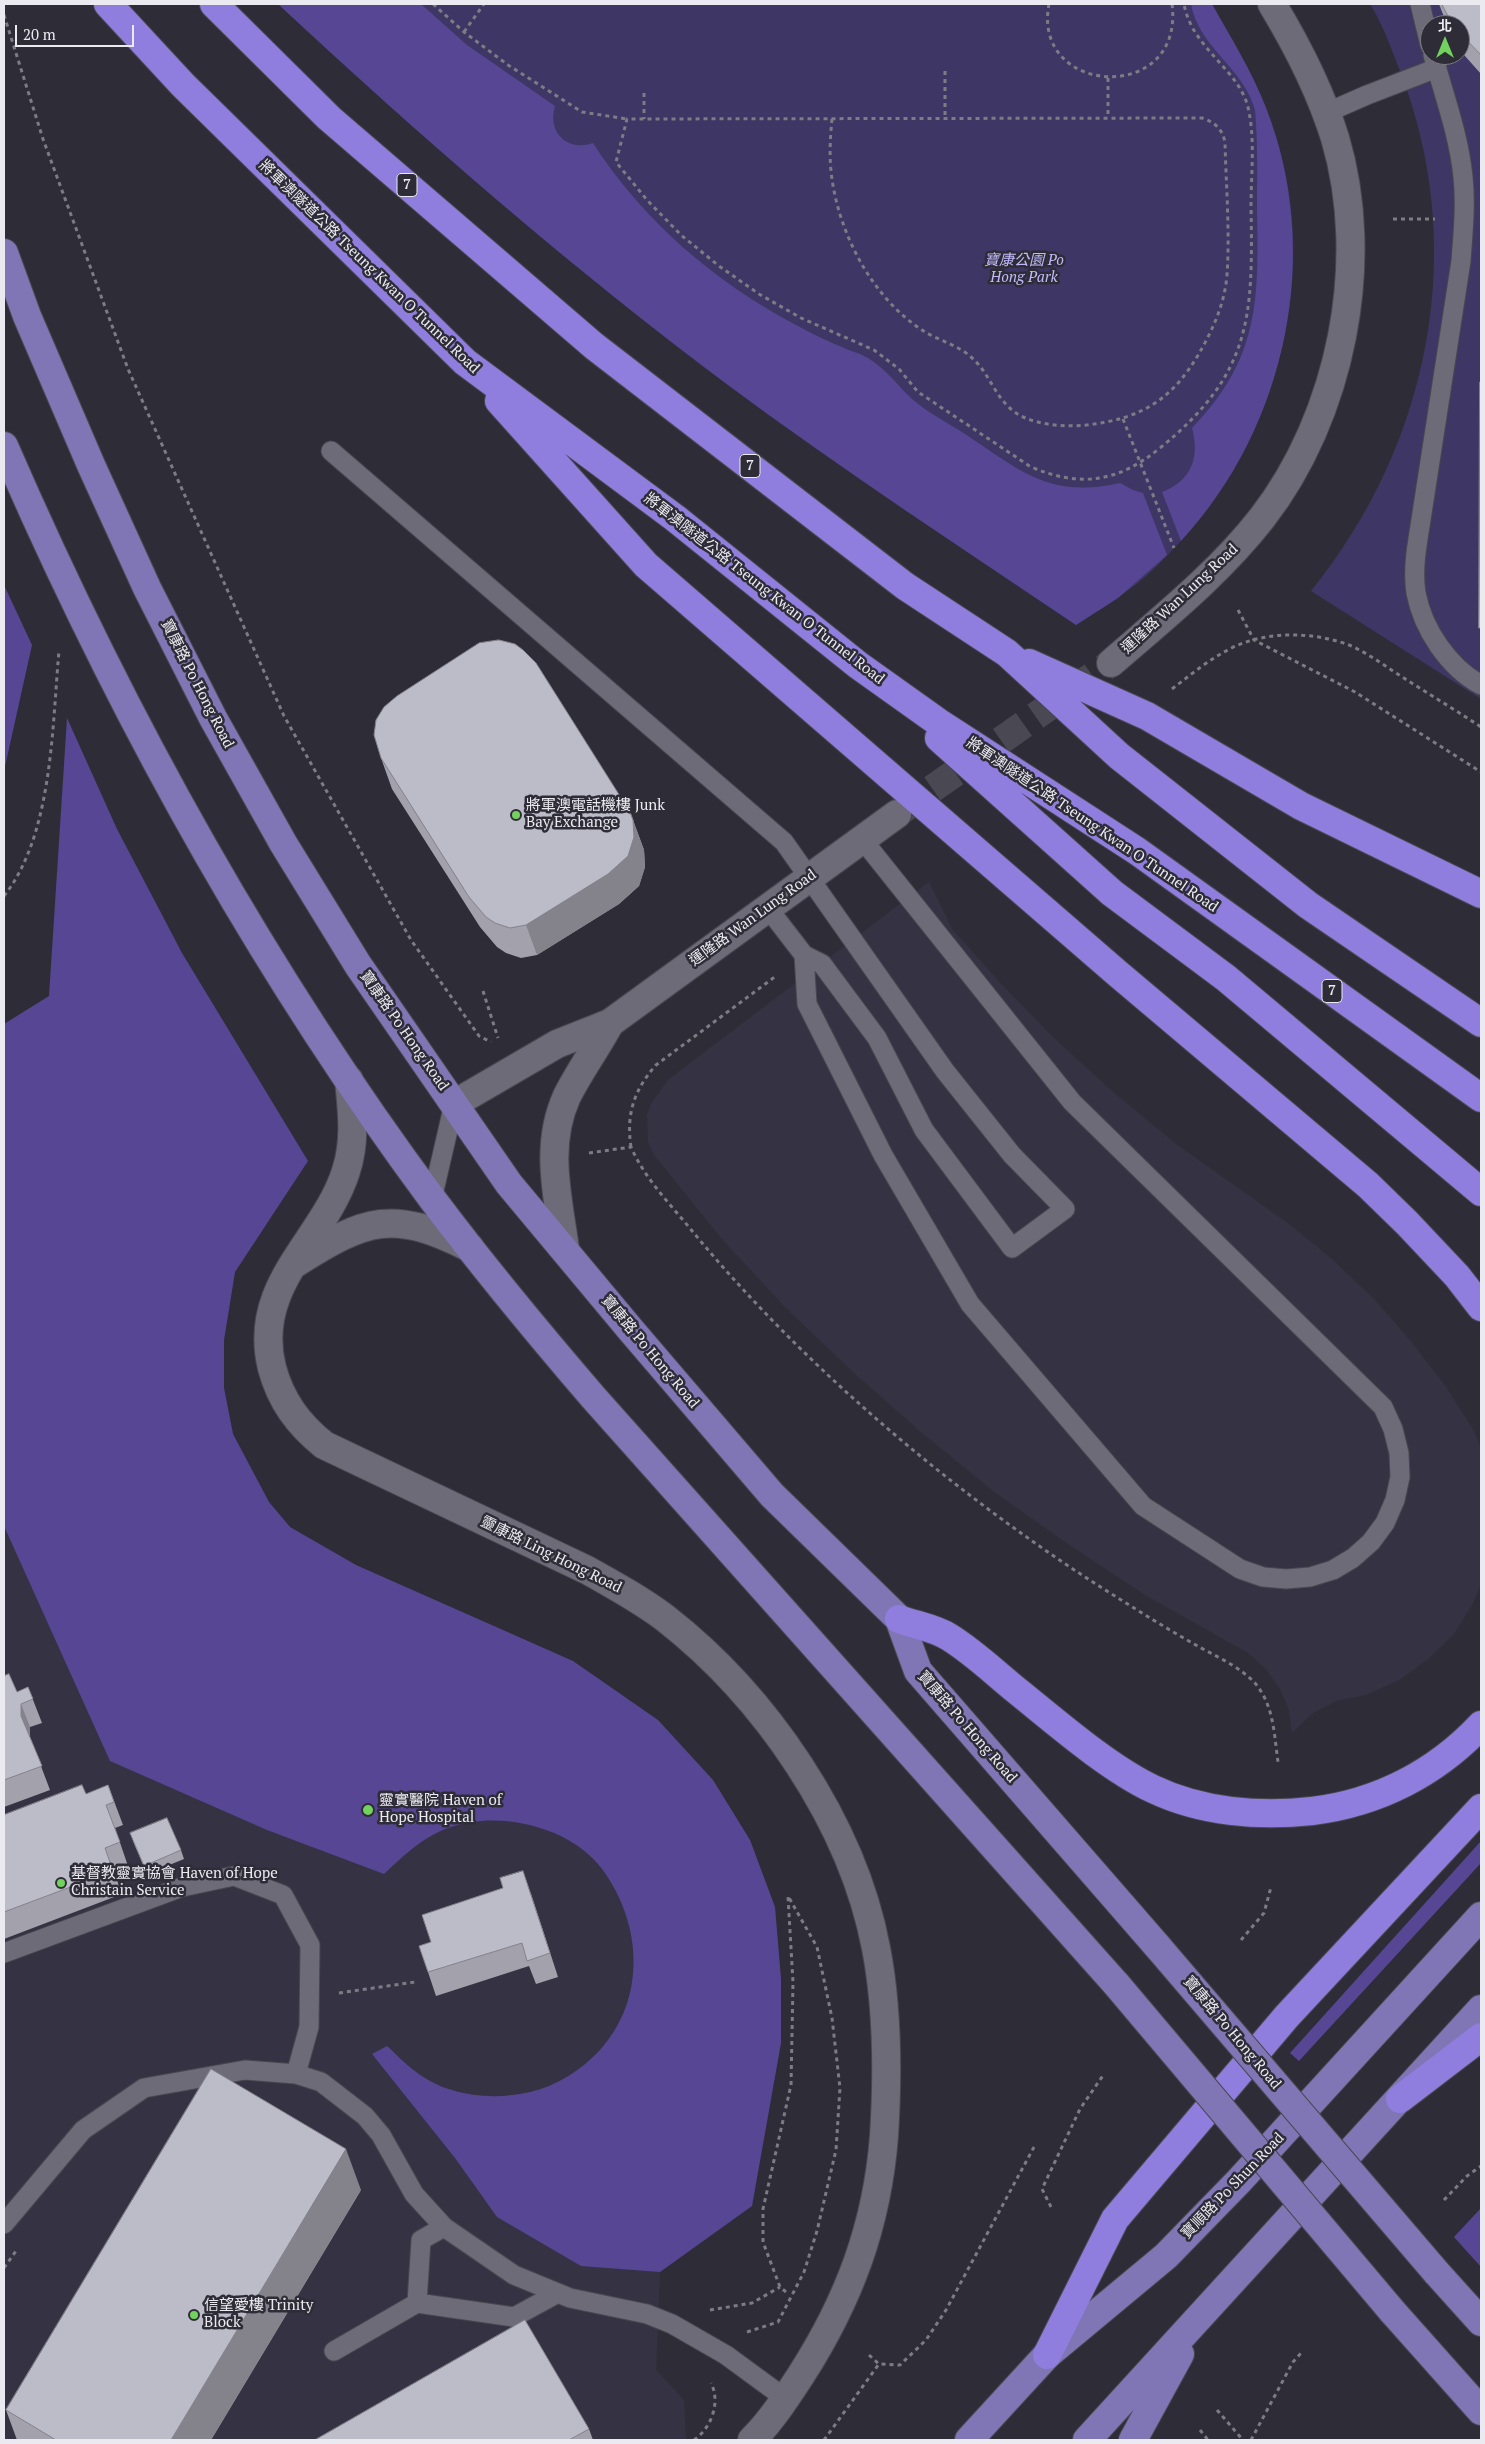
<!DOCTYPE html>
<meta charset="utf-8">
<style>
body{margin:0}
#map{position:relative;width:1485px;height:2444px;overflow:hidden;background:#2e2d37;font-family:"PT Serif","Noto Sans TC",serif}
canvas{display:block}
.frame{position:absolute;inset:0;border:5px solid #ebeaf1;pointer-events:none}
.north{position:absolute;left:1420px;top:15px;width:50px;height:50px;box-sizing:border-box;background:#2e2d37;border:1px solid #7a7981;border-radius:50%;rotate:0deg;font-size:14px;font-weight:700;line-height:20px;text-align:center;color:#ebeaf1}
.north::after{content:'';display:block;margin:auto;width:18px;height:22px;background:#73d25d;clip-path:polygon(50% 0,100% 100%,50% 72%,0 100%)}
.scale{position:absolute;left:15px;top:25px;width:119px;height:22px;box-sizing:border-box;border:2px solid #ebeaf1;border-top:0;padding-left:6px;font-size:15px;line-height:18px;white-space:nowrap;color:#ebeaf1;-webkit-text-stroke:4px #2e2d37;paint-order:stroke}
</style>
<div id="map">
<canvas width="1485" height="2444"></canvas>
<div class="frame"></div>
<div class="north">北</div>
<div class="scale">20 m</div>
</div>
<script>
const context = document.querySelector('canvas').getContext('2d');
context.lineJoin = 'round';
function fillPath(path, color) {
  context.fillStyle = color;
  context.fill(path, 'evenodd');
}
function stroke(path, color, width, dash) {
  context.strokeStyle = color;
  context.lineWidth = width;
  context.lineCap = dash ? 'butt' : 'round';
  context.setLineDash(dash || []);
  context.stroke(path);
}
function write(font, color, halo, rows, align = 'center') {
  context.font = font + ' "PT Serif","Noto Sans TC",serif';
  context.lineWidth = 5;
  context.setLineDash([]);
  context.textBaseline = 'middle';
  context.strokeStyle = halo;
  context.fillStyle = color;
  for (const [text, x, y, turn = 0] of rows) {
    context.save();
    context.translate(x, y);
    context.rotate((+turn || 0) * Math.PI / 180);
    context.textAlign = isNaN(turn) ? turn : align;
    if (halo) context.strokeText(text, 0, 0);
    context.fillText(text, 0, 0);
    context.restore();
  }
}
fillPath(new Path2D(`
 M929,882l23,47 51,57 53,54 56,51 64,53 113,80 44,36 40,38 37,42 34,44 30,47 7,18v135l-8,19 -19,31 -26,25 -29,21 -33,15 -28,5 -25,13 -21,20 -3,-23 -9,-21 -14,-20 -18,-16 -101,-57 -79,-52 -75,-53 -72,-59 -69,-61 -67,-64 -63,-68 -68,-84 -6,-13 -1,-27 5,-13 17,-23z
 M270,1218l-35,54 -11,68v48l9,46 36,68 21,25 66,38 217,96 85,59 55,60 37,60 25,67 6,72v64l-29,163 -92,66 -4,98 28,30 2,40h-682v-1172z`), '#353343');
fillPath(new Path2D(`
 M278,4h934c19,34 39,67 54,103 63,161 13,340 -108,458 -24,24 -54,42 -82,60 -117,-79 -235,-156 -348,-240 -158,-118 -306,-247 -450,-381z
 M1370,4h111v695l-170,-108c120,-148 159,-346 87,-525 -8,-21 -16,-43 -28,-62zM1430,25h30v30h-30z`), '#3e3665');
fillPath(new Path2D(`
 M278,4h143l46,41 88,61c-8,26 12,46 38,37 50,78 122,139 203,182 15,8 31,16 48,23 9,4 19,6 27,12 18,12 26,25 41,39 15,13 36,24 53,35 56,37 85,65 155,49l13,7 10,3 24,62 -49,43 -42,27c-117,-79 -235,-156 -348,-240 -158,-118 -306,-247 -450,-381z
 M1191,4h21c19,34 40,67 54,104 57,145 21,319 -85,433l-19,-49c29,-11 38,-34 30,-64 67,-69 67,-128 65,-219 0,-33 1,-66 -2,-99 -12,-43 -56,-62 -64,-106z
 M4,585l28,60 -28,126z
 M67,718l50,111 65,124 126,208 -73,111 -11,68v48l9,46 36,68 21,25 66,38 217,96 85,59 55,60 37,60 25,67 6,72v64l-29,163 -92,66 -79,-6 -84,-49 -42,-59 -83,-104 15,-8c9,8 18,18 28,25 31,25 77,30 115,21 27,-6 51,-22 70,-42 47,-52 42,-127 2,-181 -31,-42 -102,-59 -151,-42 -27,9 -47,28 -67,47l-117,-44 -157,-69 -106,-235v-502l45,-28z
 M1481,1841v22l-182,198 -9,-8z
 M1481,2208v59l-27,-30z`), '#564693');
stroke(new Path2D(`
 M898,813l213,-150`), '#4a4953', 28, [28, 14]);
const lane = new Path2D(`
 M1420,4l10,41
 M1433,55c11,40 26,81 30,122 3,28 0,56 -2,84l-43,278c-3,18 -5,36 -2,54 7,36 32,74 65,92
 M1326,113l41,-18 70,-27
 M331,451l453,391 161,229 67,84 53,54 -53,39 -88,-118 -47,-92 -55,-74 -18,-9 -37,-48
 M804,955l3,49 76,151 87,149 173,202 97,63 23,8 23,2 24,-2 23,-7 20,-12 18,-16 14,-19 10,-23 5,-23 -1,-24 -6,-24 -10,-22 -311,-305 -210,-263
 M432,1199l22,-95
 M4,1953l178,-66 52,-11 49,19 27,50 -1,82 -13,47
 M4,2224l79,-94 61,-42 101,-18 51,4 25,8 44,34 16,19 33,59 30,33 70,48 56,23 77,16 25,10 54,31 60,44
 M444,2227l-23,13 -4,63 97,14 44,-24
 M334,2351l83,-48`);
const street = new Path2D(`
 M1111,663c53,-46 108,-90 151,-145 79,-102 110,-256 73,-380 -15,-48 -37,-91 -63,-134
 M454,1104l103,-60 53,-21 287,-209
 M565,1249c-7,-52 -21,-103 2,-153 12,-24 30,-49 43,-73`);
const secondary = new Path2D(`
 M349,1080c3,31 7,60 -3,91 -22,70 -95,113 -74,197 9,33 26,56 52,77l263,125c27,15 54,30 78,48 100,78 187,204 211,330 12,62 12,125 8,188 -7,90 -35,164 -83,239 -15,23 -30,46 -49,65
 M296,1263c71,-45 97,-54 174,-15`);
const primary = new Path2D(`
 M4,253l23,63 64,149 56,123 66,130 70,125 75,122 151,219 121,145 142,166 127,124 19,52 240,276
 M4,446c115,265 257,522 429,754 51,68 105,133 160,197l524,588
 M1436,2272l45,50
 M1392,2311l89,100
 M969,2440l78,-85 119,-99 73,-75 242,-265
 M1087,2440l394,-431
 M1133,2440l47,-86`);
const highway = new Path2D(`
 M108,4l75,81 282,277 210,156 183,147 80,57 199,129 344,247
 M214,4l115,114 265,228 311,240 102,67 112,103 189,149 173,118
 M499,401l147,164 471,408 251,212 39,38 50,53 24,31
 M1029,663l118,53 154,90 180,88
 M939,738l173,155 114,85 255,214
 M899,1619c16,6 36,9 50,18 26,16 48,38 72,57 37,30 89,75 132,95 48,23 106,28 159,22 66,-8 124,-38 169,-86
 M1400,2099l81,-62
 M1047,2355l68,-136 172,-203 194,-208`);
stroke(lane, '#494851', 21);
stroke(street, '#494851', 30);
stroke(secondary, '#494851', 30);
stroke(primary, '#494851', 30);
stroke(highway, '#494851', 30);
stroke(new Path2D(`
 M433,4l31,28 44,33 74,47 45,7
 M1049,4c-18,93 136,101 123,0
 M4,15l39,124 85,230 156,347 127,224 68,96 12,6
 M464,32l20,-28
 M945,71v48
 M1108,78v40
 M644,93v26
 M832,119c-2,20 -3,40 0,60 8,57 41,119 90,151 15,10 36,15 49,27 19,16 24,42 45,56 23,15 63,15 90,9 52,-10 77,-37 101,-83 10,-20 18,-40 20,-64 3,-43 -1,-90 -2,-133 -3,-13 -9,-19 -23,-24l-575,1 -11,43 31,38 34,35 38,31 40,28 42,24 73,32 25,19 19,23 113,75c50,21 87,15 129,-19 92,-75 93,-131 91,-242 0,-30 4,-64 -2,-94 -7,-42 -57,-62 -65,-108
 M1393,219h42
 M1123,419l51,129
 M1238,610l16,30 101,52 126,80
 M1172,689c21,-16 41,-33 66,-44 34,-14 76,-13 111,0 21,9 40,24 58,35 25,16 50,31 74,47
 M4,896c49,-62 48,-170 55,-245
 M483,991l15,47
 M631,1147c-5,-33 3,-57 25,-82l120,-89
 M589,1153l42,-6c14,32 40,58 62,85 109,132 249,251 392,345 36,23 72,46 109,67 19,11 43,21 59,37 21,22 21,53 25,81
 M1241,1940l23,-27 7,-26
 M339,1993l76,-11
 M1444,2200l23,-24 14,-10
 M1051,2207l-9,-18 38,-80 24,-35
 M4,2268l12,-17
 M786,2292l-6,-5 -17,-45v-33l28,-124 2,-103 -5,-85
 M710,2310l42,-7 28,-16
 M747,2332l31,-10 26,-50 13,-41 19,-81 4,-62 -8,-70 -15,-71 -29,-51
 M869,2355l10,9 21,1 26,-25 20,-30 88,-163
 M1217,2410l26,30
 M1200,2430l8,10
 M694,2440c17,-12 27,-37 17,-57
 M824,2440l55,-76
 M1251,2440l42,-78 9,-10`), '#7d7c85', 3, [4, 4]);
stroke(lane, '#6c6b77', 19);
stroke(street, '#6c6b77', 28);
stroke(secondary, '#6c6b77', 28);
stroke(primary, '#8176b5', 28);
stroke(highway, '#8f7ede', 28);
const primaryBridge = new Path2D(`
 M1158,1947l278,325
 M1117,1985l275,326`);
stroke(primaryBridge, '#494851', 30, []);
stroke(primaryBridge, '#8176b5', 28);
fillPath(new Path2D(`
 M1439,4h42v70l-16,-18 -5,-8v-23h-12l-4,-8z
 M381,758l252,62 11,30 1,17 -6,19 -20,18 -82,51 -16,3 -15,-5 -9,-6 -17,-20 -88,-138z
 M4,1676l13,16 11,-5 14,36 -12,4v10l20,53 -46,17z
 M108,1785l15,40 -8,3 13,38 -14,6 8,22 -118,45v-124l82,-21z
 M133,1841l48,9 3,9 -37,15z
 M531,1894l27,83 -22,7 -7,-18 -93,30 -8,-24 3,-30z
 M361,2190l-150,250h-194l-11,-30z
 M589,2429l4,11h-278z`), '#a2a1ac');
fillPath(new Path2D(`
 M633,820l11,30 1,17 -6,19 -20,18 -82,51 -11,-30z
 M21,1704l9,23v12l-9,-23z
 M523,1871l8,23 27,83 -8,-24z
 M346,2149l15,41 -150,250h-40z`), '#84838c');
const building = new Path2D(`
 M1442,4h39v51l-21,-22v-8h-7z
 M1480,382h1v246h-2z
 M499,640l16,4 8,6 13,13 94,149 3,8 1,17 -6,19 -20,18 -82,51 -16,3 -15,-5 -9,-6 -17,-20 -88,-139 -7,-23 2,-15 8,-13 13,-11 82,-53z
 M9,1674l8,18 11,-5 5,12 -12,5v12l21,50 -38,14v-104z
 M82,1785l4,9 22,-9 6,17 -8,3 14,37 -15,6 8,23 -109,41v-97z
 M167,1818l14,32 -37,16 -14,-33z
 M523,1871l27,82 -23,8 -5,-18 -94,29 -9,-26 12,-4 -9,-27 81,-27 -3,-10z
 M211,2069l135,80 -175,291h-115l-50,-30z
 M525,2320l64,109 -20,11h-254z`);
fillPath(building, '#bcbbc8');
stroke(building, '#84838c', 1);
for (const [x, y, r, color] of [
 [516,815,5,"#73d25d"],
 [368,1810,6,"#73d25d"],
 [61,1883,5,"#73d25d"],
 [194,2315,5,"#73d25d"]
]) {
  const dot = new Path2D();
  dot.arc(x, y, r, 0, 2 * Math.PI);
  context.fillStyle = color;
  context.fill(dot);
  stroke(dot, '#2e2d37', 2);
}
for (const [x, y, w] of [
 [407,185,20],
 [750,466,20],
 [1332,991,20]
]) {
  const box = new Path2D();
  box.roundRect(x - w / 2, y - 11.5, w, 23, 4);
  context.fillStyle = '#2e2d37';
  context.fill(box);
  stroke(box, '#ebeaf1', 1);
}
write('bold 14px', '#ebeaf1', null, [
 ["7",407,185],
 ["7",750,466],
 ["7",1332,991]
]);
write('italic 15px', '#c1b9fa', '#2e2d37', [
 ["寶康公園 Po",1024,261],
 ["Hong Park",1024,278]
]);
write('15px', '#ebeaf1', '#2e2d37', [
 ["將軍澳隧道公路 Tseung Kwan O Tunnel Road",369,267,44],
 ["將軍澳隧道公路 Tseung Kwan O Tunnel Road",764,589,38],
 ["運隆路 Wan Lung Road",1180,599,-43],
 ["寶康路 Po Hong Road",197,684,63],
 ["將軍澳隧道公路 Tseung Kwan O Tunnel Road",1092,825,34],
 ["運隆路 Wan Lung Road",753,918,-36],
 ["寶康路 Po Hong Road",404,1031,55],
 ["寶康路 Po Hong Road",650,1352,50],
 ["靈康路 Ling Hong Road",551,1555,26],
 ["寶康路 Po Hong Road",967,1727,49],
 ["寶康路 Po Hong Road",1232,2033,50],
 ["寶順路 Po Shun Road",1233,2186,-46]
]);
write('15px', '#ebeaf1', '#2e2d37', [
 ["將軍澳電話機樓 Junk",526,806],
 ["Bay Exchange",526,823],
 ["靈實醫院 Haven of",379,1801],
 ["Hope Hospital",379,1818],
 ["基督教靈實協會 Haven of Hope",71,1874],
 ["Christain Service",71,1891],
 ["信望愛樓 Trinity",204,2306],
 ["Block",204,2323]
], 'left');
</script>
